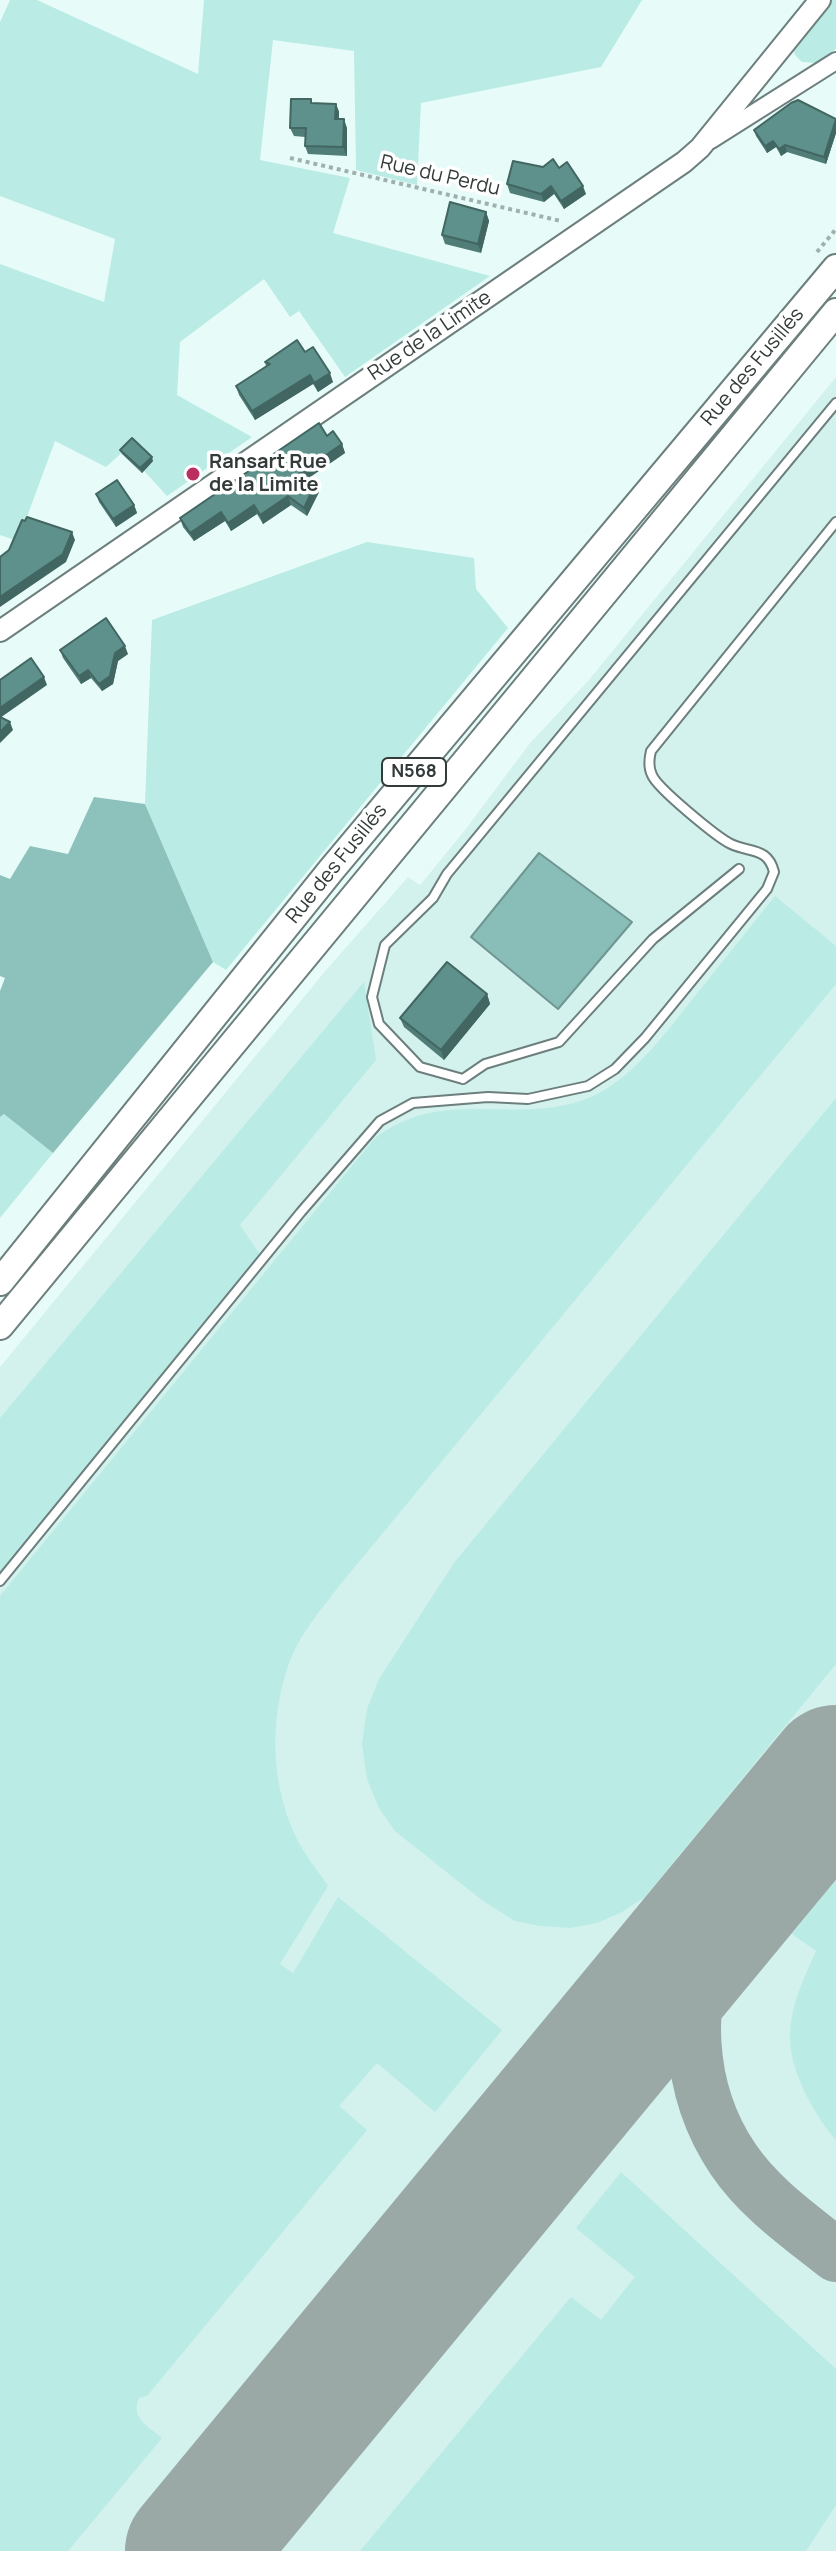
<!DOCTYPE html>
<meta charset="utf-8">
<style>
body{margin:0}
canvas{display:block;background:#e7fcf9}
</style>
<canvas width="836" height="2551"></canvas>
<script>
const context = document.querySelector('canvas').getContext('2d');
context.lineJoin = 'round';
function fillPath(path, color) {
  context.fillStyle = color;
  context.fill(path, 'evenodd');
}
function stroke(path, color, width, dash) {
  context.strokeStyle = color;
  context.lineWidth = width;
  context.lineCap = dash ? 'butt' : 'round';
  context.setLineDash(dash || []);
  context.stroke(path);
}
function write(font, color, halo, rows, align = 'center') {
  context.font = font + ' Manrope,sans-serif';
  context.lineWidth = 7;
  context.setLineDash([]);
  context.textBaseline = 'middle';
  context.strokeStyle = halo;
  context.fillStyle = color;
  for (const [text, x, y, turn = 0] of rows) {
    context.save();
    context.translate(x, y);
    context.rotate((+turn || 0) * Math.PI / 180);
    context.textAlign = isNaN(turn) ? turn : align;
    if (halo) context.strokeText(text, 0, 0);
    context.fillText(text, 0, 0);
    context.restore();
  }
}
fillPath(new Path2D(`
 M836,377v2174h-836v-1184l327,-398 81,-92 12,8 45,-55 65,-87 58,-62z`), '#d3f2ee');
fillPath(new Path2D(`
 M10,0h27l161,74 6,-74h438l-41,67 -180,36 -4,82 -61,-15 -2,-119 -81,-11 -13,120 90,18 -17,55 157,43 -145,101 -46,-66 -9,6 -26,-38 -84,63 -3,53 75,42 -85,59 -42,-46 -19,17 -51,-26 -37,100 -18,-6v-271l104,38 11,-63 -115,-43v-174z
 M827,0h9v49l-20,14 -14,-1 -7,-7 -3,-12z
 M367,542l107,16 2,31 32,39 -282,342 -13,-8 -68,-158 7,-184z
 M775,896l61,50v38l-497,602c-17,23 -37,45 -48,72 -23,59 -21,131 9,187 8,14 19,27 28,41l-48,78 13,9 45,-76 164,133 -67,82 -58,-49 -38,43 28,24 -220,266 -8,2c-9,20 9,28 23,40l-94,113h-68v-955l374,-457c69,-55 144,-11 217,-42 45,-20 77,-68 108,-106 25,-32 51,-63 76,-95z
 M364,982l12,78 -136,165 23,34 -263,322v-163z
 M836,1098v566l-191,233 -23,15 -25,11 -27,5 -30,-2 -25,-5 -32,-20 -88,-70 -16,-23 -12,-29 -5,-35 5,-35 12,-30 75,-116z
 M4,1114l49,39 -53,65v-101z
 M836,1880v260c-21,-24 -45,-67 -46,-100 -1,-31 14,-62 26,-89l-24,-17z
 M621,2172l215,197v136l-30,46h-446l211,-254 30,23 34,-43 -59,-49z`), '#baebe5');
fillPath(new Path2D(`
 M94,797l51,7 68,158 -160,191 -49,-39 -4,3v-126l5,-13 -5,-2v-101l10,4 20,-33 38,8z`), '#8dc1bc');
const water = new Path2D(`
 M539,853l93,69 -74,87 -87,-72z`);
fillPath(water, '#89bdb8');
stroke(water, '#6f9692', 2);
stroke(new Path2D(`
 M768,1855c-17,23 -36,45 -49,70 -38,73 -32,166 14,234 26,39 68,68 103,96`), '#9aa9a6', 54);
stroke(new Path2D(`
 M193,2551l643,-778`), '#9aa9a6', 136);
const service = new Path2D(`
 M463,1079l-43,-12 -41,-43 -7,-27 13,-52 48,-47 14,-24 389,-471
 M463,1079l22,-15 74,-22 94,-103 86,-70
 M0,1581l301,-369 79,-91 33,-18 75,-6 40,2 60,-13 27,-17 30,-31 122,-149 7,-17c-6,-25 -24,-19 -43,-28 -13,-6 -74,-56 -79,-69 -4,-8 -3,-16 -1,-24l185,-229`);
const minor = new Path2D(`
 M711,140l125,-79`);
const tertiary = new Path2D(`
 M0,631l684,-469 16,-14 120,-148`);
const trunk = new Path2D(`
 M0,1282l332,-413 504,-601
 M0,1326l836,-1014`);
stroke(service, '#6c7f7d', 12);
stroke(minor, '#6c7f7d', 20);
stroke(tertiary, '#6c7f7d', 24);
stroke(trunk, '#6c7f7d', 30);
stroke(new Path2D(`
 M290,158l271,63
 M817,252l19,-23`), '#a0b0ae', 4, [4, 4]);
stroke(service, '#fff', 8);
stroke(minor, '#fff', 16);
stroke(tertiary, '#fff', 20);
stroke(trunk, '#fff', 26);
fillPath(new Path2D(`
 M311,99l1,4 24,1 3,8v7l8,9v28l-39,-2 -3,-8v-9l-11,-1 -4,-8z
 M836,119v14l-10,31 -39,-12 -6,4 -5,-9 -9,6 -11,-17 -2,-6z
 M543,167l16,1 27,26 -22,15 -10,-15 -10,8 -34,-9 -3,-9z
 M486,212l3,9 -8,32 -36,-9 -3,-9z
 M305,352l28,30 -15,10 -5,-8 -58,36 -16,-25 -3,-9 30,-20 -1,-4z
 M342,444l3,9 -38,26 12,13 -12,24 -16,-11 -28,19 -6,-10 -26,17 -6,-10 -31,20 -11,-14 -3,-9z
 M120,450l33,11 -11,12 -20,-19z
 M96,494l38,11 3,8 -21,14 -17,-25z
 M60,650l68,4 -10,7 -5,23 -11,7 -11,-13 -10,6 -18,-26z
 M487,994l3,10 -46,56 -40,-33 -4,-9z`), '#517d78');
fillPath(new Path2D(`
 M336,104l3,8 -1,16 -3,-9z
 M344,119l3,9v28l-4,-9z
 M836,119v14l-10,31 -2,-7z
 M773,141l3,6 -9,6 -2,-7z
 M785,145l2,7 -6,4 -2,-7z
 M551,186l3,8 -10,8 -3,-8z
 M583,186l3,8 -22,15 -3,-8z
 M486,212l3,9 -8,32 -3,-9z
 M330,373l3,9 -15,10 -4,-9z
 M310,375l3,9 -58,36 -3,-9z
 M342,444l3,9 -45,31 -3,-9z
 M152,457l1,4 -11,12 -2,-5z
 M316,483l3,9 -12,24 -3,-8z
 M288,496l3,9 -28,19 -3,-9z
 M134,505l3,8 -21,14 -3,-8z
 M254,505l3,9 -26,17 -3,-8z
 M221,512l4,9 -31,20 -4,-8z
 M72,532l3,8 -9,22 -66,45v-10z
 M125,646l3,8 -10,7 -5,23 -11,7 -3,-7 16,-31z
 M88,670l3,8 -10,6 -2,-8z
 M44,677l3,8 -47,33v-10z
 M10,722l3,8 -13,13v-11z
 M487,994l3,10 -46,56 -3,-10z`), '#426662');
const building = new Path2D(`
 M291,99h20v4l25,1 -1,15h9l-1,28 -38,-1 1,-18h-16z
 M798,100l38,19 -12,38 -39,-12 -6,4 -6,-8 -8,5 -11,-16 37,-27z
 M553,159l6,9 8,-6 16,24 -22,15 -10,-15 -10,8 -34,-10 6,-23 30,6z
 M450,202l36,10 -8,32 -36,-9z
 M297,340l8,12 8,-5 17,26 -16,10 -4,-8 -58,36 -16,-25 34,-22 -5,-2z
 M319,423l8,13 6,-5 9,13 -45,31 19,8 -12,25 -16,-12 -28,19 -6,-10 -26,18 -7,-11 -31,21 -10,-15z
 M132,438l20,19 -12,11 -20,-18z
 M117,480l17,25 -21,14 -17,-25z
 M27,517l45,15 -9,22 -63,43v-40l9,-7 13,-30 3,1z
 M106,618l19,28 -10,7 -5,23 -11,8 -11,-14 -9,6 -19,-26z
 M31,658l13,19 -44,31v-28z
 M0,717l10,5 -10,10z
 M447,962l40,32 -46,56 -41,-32z`);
fillPath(building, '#5e918c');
stroke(building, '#426662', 2);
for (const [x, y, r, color] of [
 [193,474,8,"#bb2e61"]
]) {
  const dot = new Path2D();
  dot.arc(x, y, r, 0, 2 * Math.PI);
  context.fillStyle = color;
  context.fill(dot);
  stroke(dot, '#fff', 3);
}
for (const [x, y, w] of [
 [414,772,64]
]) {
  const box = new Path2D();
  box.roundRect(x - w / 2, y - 14, w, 28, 6);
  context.fillStyle = '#fff';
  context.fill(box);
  stroke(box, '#333b3a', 2);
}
write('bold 18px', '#333b3a', null, [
 ["N568",414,772]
]);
write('20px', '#333b3a', '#fff', [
 ["Rue du Perdu",440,176,13],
 ["Rue de la Limite",430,336,-34],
 ["Rue des Fusillés",753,367,-50],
 ["Rue des Fusillés",337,864,-51]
]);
write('bold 20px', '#333b3a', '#fff', [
 ["Ransart Rue",209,462],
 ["de la Limite",209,485]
], 'left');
</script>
